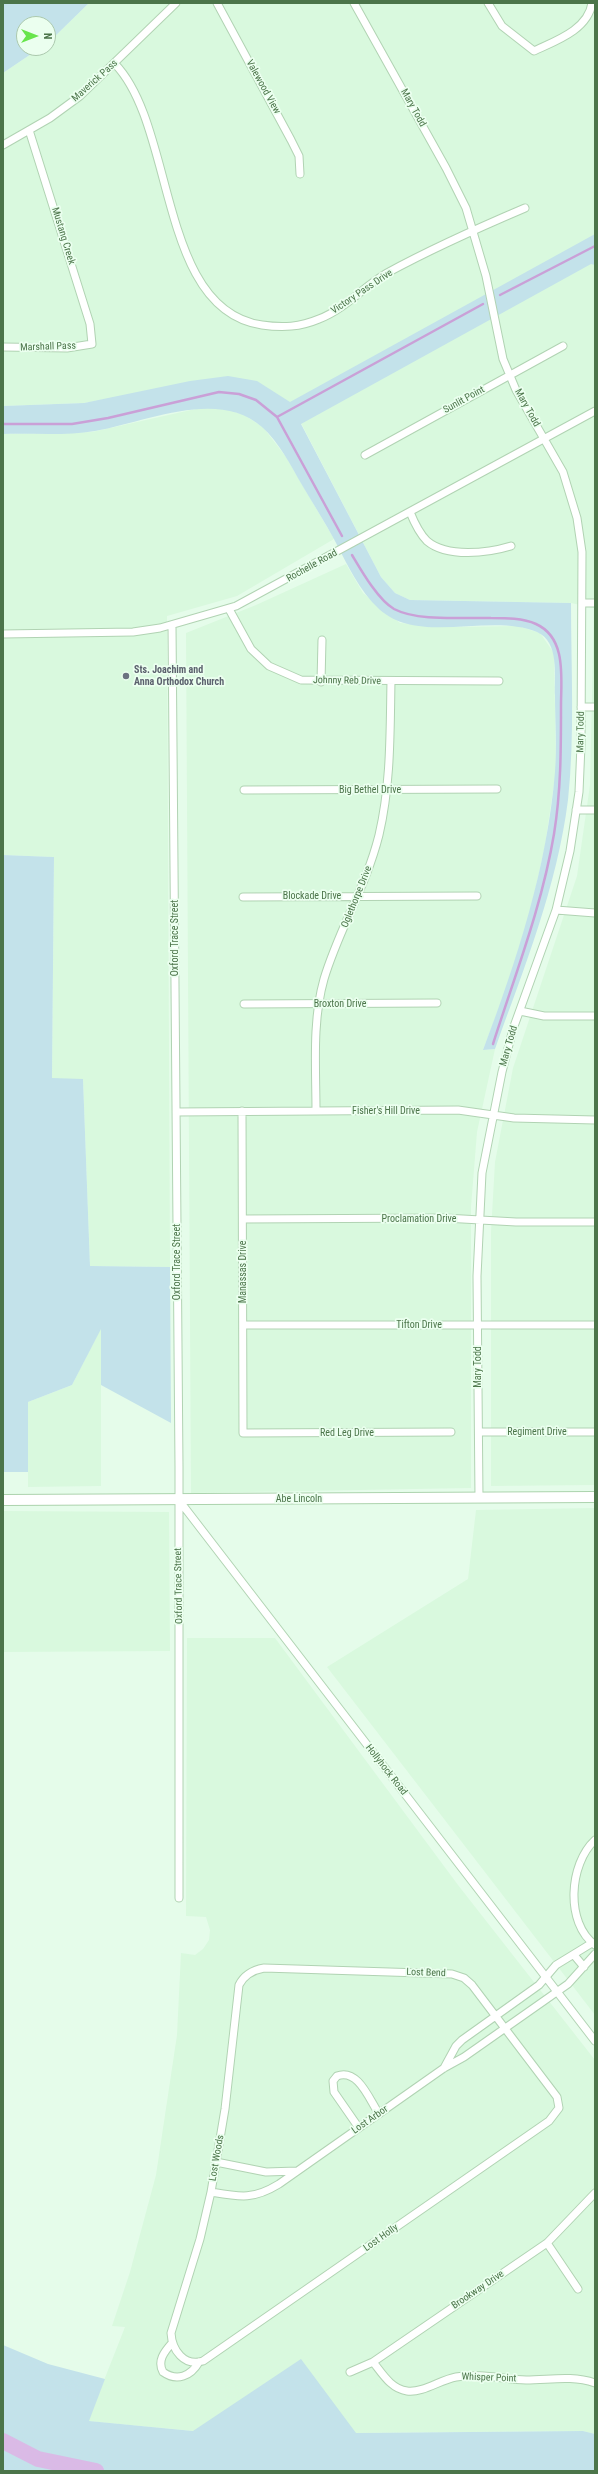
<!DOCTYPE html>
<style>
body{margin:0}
#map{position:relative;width:598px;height:2474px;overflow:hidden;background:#e5fcea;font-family:"Roboto Condensed",sans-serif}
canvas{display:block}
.frame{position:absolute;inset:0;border:4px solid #4c754a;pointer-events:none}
.north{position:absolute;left:16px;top:16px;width:40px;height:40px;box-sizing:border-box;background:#ebffef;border:1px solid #abc8ad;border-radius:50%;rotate:90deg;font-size:11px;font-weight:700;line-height:16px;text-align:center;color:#4c754a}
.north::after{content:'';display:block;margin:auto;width:14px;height:18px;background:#67e54b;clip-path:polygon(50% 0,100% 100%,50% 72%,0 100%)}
</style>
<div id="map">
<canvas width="598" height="2474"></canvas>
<div class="frame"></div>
<div class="north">N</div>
</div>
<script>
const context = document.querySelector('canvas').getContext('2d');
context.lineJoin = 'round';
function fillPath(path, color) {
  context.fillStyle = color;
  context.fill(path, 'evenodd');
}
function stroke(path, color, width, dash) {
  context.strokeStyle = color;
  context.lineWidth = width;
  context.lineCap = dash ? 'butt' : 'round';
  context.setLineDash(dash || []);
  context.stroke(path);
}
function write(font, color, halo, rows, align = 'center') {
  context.font = font + ' "Roboto Condensed",sans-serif';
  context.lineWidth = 3.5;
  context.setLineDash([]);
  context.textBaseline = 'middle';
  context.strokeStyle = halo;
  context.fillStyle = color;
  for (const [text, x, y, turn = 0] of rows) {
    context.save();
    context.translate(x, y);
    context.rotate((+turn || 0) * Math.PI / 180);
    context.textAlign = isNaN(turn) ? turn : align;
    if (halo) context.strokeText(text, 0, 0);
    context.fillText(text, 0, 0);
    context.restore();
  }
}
fillPath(new Path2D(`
 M89,3h506v1482l-104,1v-254l4,-70 18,-94 64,-192 13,-91 4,-177 -23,-5 -161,-3 -15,-7 -14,-16 -91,-175 -172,-5 -34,6 -81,3v-333l37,-25h8v-5z
 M200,408h24l20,7 19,12 23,30 48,82 -97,57 -70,20 3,651 -80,-1 -7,-187h-31l2,-222 -51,-2v-421l89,-2z
 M346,564l17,29 37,30 52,4 66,-1 22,7 14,20 2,117 -11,76 -14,63 -23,75 -25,66 12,-1 -18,83 -6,75v281l-280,5 -5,-860 70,-28z
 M101,1328v158l-73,1v-85l44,-17z
 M595,1508v507l-268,-348 141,-88 8,-69z
 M3,1511l166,1 1,139 -167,1z
 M187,1638h88l183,247 137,175v374l-12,-3 -227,2 -163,-2 -105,-10 37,-94 -13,-1 18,-54 26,-97 21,-140 4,-82 14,2 8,-6 6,-9 1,-10 -4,-13 -20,-1z`), '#d9f9de');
fillPath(new Path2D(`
 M3,3h86l-41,40v-19h-24v24h16l-37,25z
 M595,234v31l-4,-1 -290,160 80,153 14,16 15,7 161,3c0,65 4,132 -3,197 -11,87 -44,168 -73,249l-12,1c34,-90 64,-182 72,-278 2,-25 0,-51 0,-76 -1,-20 5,-54 -18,-64 -47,-20 -117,14 -158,-23 -20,-19 -31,-43 -44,-68 -10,-19 -22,-37 -33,-56 -11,-19 -23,-43 -40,-58 -44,-39 -116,-5 -167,4 -29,5 -62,2 -92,3v-28l81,-3 106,-22 38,-5 29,5 33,21z
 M3,855l51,2 -2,221 31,1 7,187 80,1 1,156 -70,-38v-56l-29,56 -44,17v70h-25z
 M3,2345l45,19 57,15 -16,42 104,10 108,-72 55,74 227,-2 12,3v37h-592z`), '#c3e2ea');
stroke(new Path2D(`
 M500,295l95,-49
 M277,417l206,-113
 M3,424h69l36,-6 111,-26 20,2 17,6 21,17 65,119
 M352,555c9,15 26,45 42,54 25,13 69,8 97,9 15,0 32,0 45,6 31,14 25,54 25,82 0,43 0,85 -7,128 -12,72 -39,141 -61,210`), '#caa0d7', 2.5);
stroke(new Path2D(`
 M3,2441l35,18 58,12`), '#dabae6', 16);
const street = new Path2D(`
 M217,3l74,137 8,16 1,18
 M354,3l92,165 20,40 20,68 17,83 13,31 47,82 14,46 5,34 -1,193 -2,47 -9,59 -14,59 -43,119 -11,43 -20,101 -5,103 2,222
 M488,3l14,23 32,25c21,-10 54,-21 58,-48
 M115,64c61,63 43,246 147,261 21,3 38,2 57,-6 26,-10 44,-32 68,-46 44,-24 91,-45 138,-65
 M3,145l47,-27 30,-22 96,-93
 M3,347l64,1 25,-4 -2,-20 -61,-194
 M365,455l198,-109
 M410,512c4,10 9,21 17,29 20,17 61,12 84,5
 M582,603h13
 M229,609l22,40 18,17 32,14 198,1
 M172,625l7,841v432
 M3,634l130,-2 27,-4 76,-22 359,-195
 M321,682l1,-42
 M581,707h14
 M244,790l253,-1
 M576,810h19
 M243,897l234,-1
 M556,910l39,3
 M244,1004l193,-1
 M520,1011l24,5h51
 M242,1111l1,322 208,-1
 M316,1111c0,-43 -4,-90 8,-132 15,-50 42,-92 55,-144 12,-51 11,-102 12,-154
 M176,1112l282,-2 56,8 81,2
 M243,1219l202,-1 71,4h79
 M243,1325h352
 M479,1432h116
 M178,1499l417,542
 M595,1945c-30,-22 -26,-81 0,-105
 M574,1955l10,12
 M264,1968l188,6 12,4 8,7 85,112 2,11 -10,13 -346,240c-19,6 -31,-11 -32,-28l29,-94 11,-47 14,-83 14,-124c5,-10 14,-15 25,-17z
 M444,2068l12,-22 6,-6 77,-55 17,-20 36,-22
 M359,2128l-25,-36 -1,-11 4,-5c21,-8 32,23 42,38
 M216,2162l50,10 31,-1
 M211,2192c29,5 42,8 68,-8l165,-116 20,-11 104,-73 27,-30
 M547,2243l31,46
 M172,2343c-8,9 -15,18 -9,29 14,10 28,4 36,-10
 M373,2362c9,11 18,27 34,29 16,2 33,-11 49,-14 23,-4 47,2 70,3 24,0 45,-5 69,3
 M350,2372l23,-10 174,-119 48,-50`);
const secondary = new Path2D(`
 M3,1500l592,-3`);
stroke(street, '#b1d3b3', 9);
stroke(secondary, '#acd3ad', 12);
stroke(street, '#fff', 7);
stroke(secondary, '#fff', 10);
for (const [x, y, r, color] of [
 [126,676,4,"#6b7280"]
]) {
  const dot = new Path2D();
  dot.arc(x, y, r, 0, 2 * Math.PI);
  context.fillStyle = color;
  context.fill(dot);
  stroke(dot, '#ebffef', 1.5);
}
write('10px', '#4c754a', '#ebffef', [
 ["Maverick Pass",95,81,-42],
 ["Valewood View",263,87,61],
 ["Mary Todd",413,108,61],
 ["Mustang Creek",63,236,73],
 ["Victory Pass Drive",362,292,-34],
 ["Marshall Pass",48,347,-2],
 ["Sunlit Point",464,400,-29],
 ["Mary Todd",527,408,61],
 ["Rochelle Road",312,566,-29],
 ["Johnny Reb Drive",347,681,1],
 ["Mary Todd",581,732,-89],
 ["Big Bethel Drive",370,790],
 ["Blockade Drive",312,896],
 ["Oglethorpe Drive",357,897,-68],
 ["Oxford Trace Street",175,938,-90],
 ["Broxton Drive",340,1004],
 ["Mary Todd",509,1046,-74],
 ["Fisher's Hill Drive",386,1111],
 ["Proclamation Drive",419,1219],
 ["Oxford Trace Street",177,1262,-90],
 ["Manassas Drive",243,1272,-90],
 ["Tifton Drive",419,1325],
 ["Mary Todd",478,1367,-90],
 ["Regiment Drive",537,1432],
 ["Red Leg Drive",347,1433],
 ["Abe Lincoln",299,1499],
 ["Oxford Trace Street",179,1586,-91],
 ["Hollyhock Road",386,1770,52],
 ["Lost Bend",426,1973,2],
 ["Lost Arbor",370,2120,-35],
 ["Lost Woods",217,2158,-80],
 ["Lost Holly",381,2238,-35],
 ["Brookway Drive",478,2290,-34],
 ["Whisper Point",489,2378,2]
]);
write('bold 10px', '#5b616d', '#ebffef', [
 ["Sts. Joachim and",134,670],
 ["Anna Orthodox Church",134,682]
], 'left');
</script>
